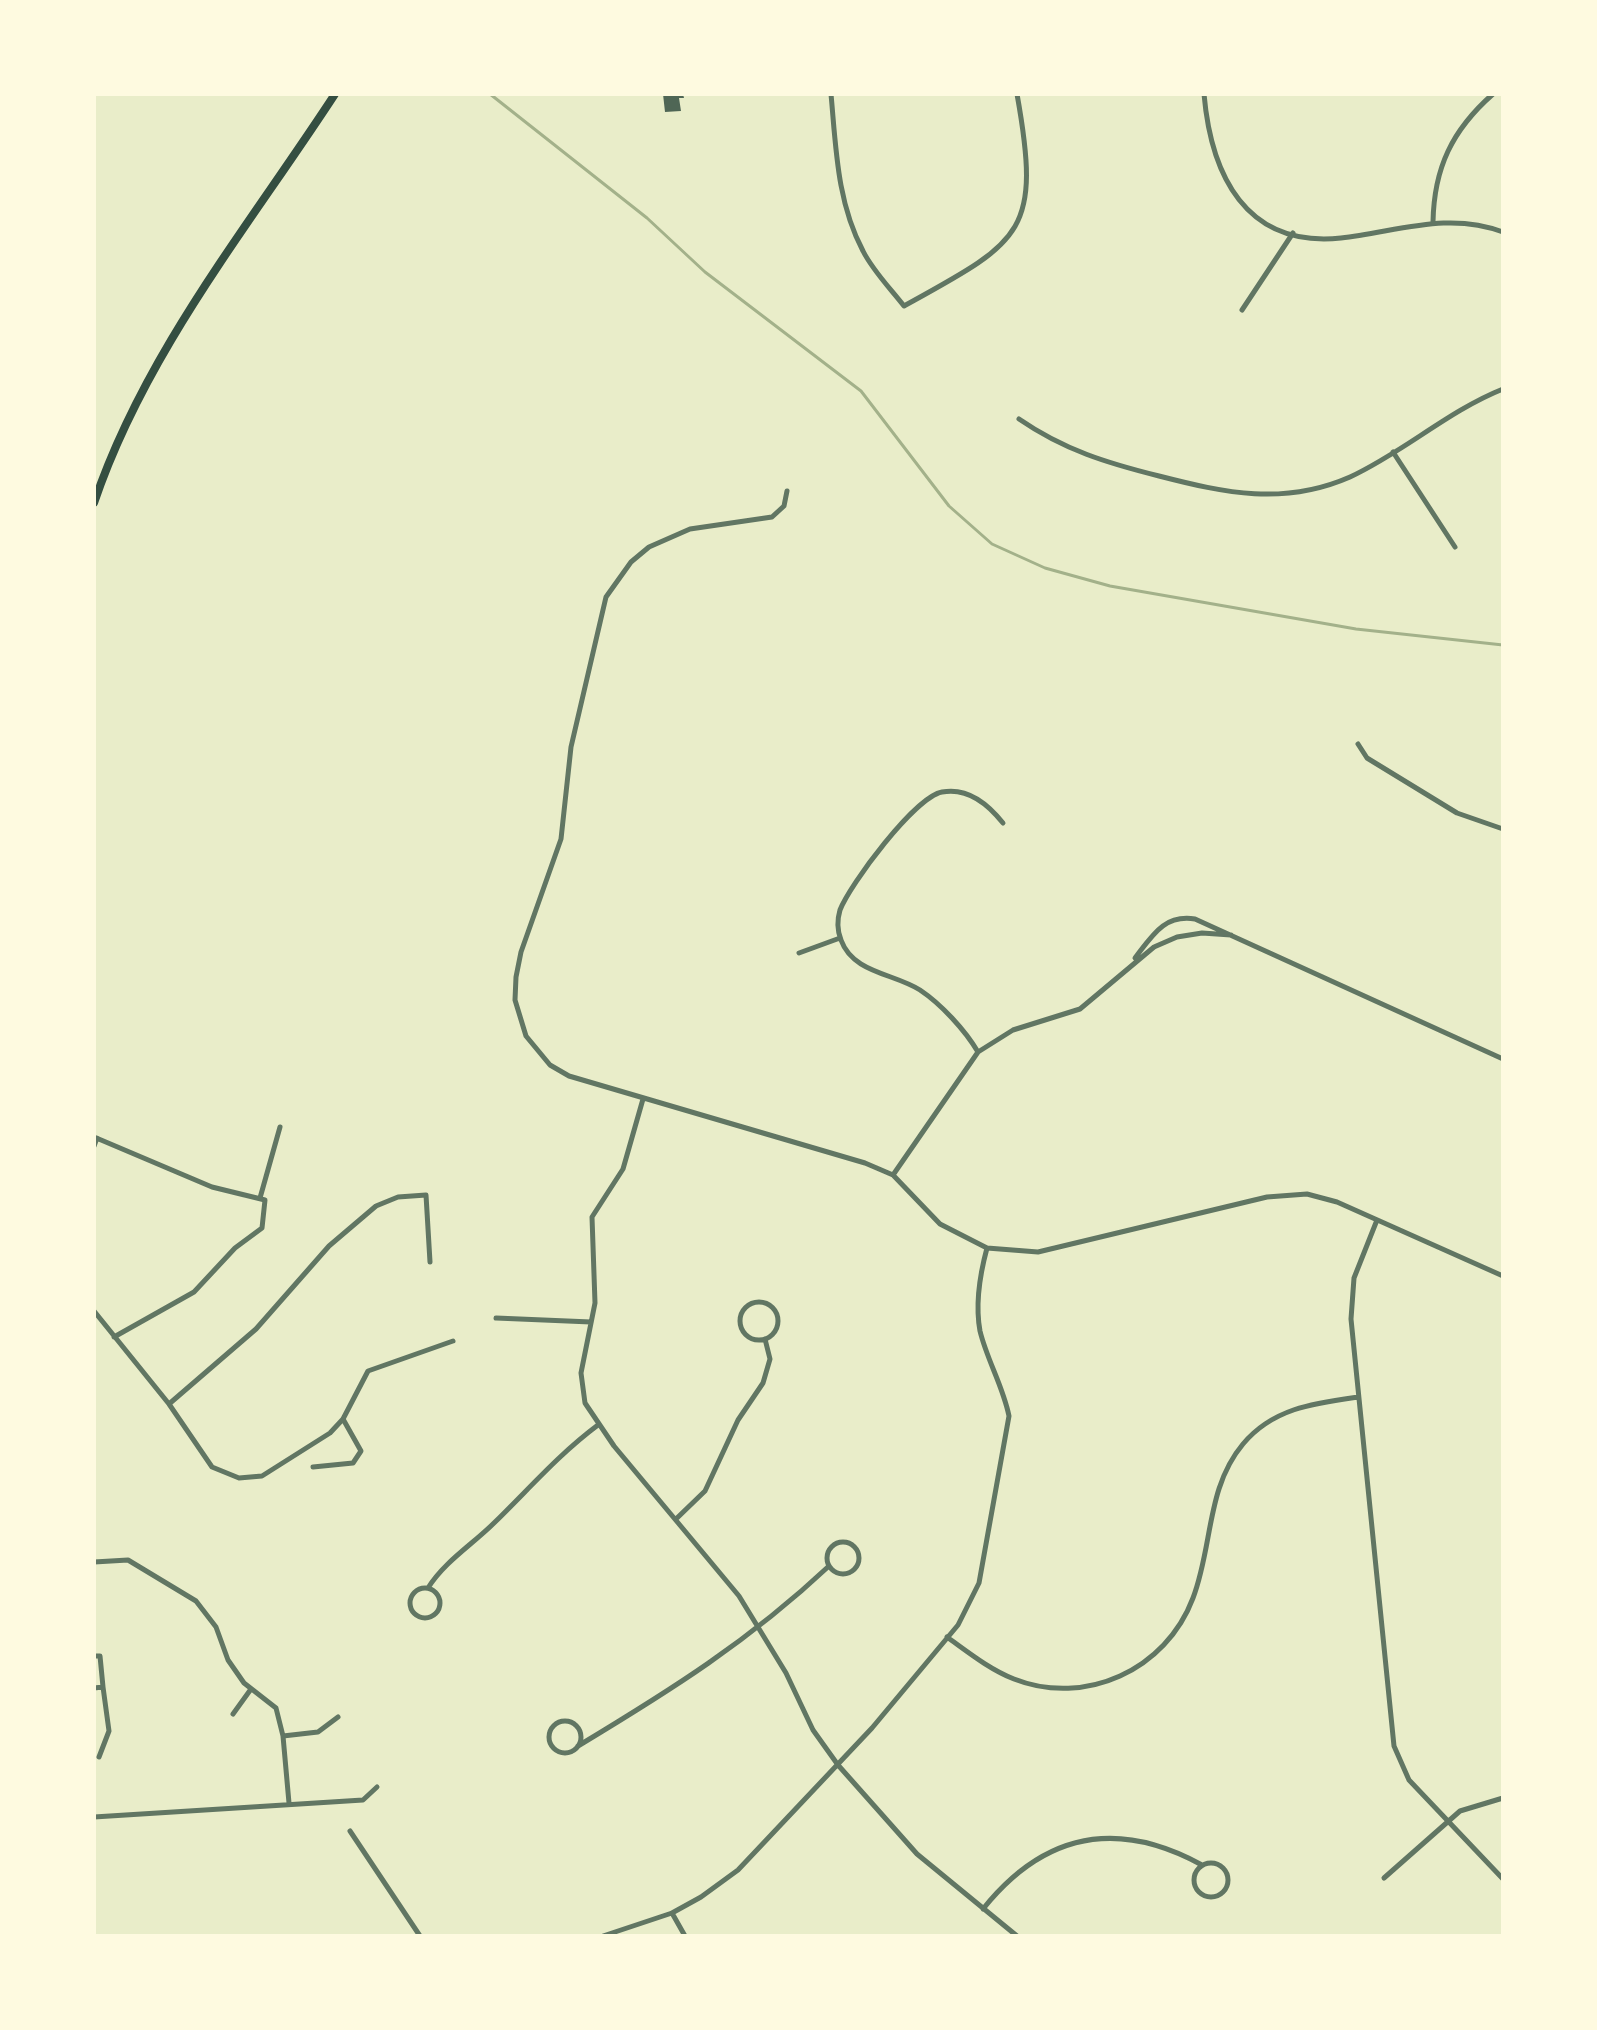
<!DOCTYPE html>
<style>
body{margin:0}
#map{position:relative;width:1597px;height:2030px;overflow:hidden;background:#e9edc9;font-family:Cabin,sans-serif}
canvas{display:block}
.frame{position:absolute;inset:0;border:96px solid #fefae0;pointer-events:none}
</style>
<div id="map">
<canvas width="1597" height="2030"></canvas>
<div class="frame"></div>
</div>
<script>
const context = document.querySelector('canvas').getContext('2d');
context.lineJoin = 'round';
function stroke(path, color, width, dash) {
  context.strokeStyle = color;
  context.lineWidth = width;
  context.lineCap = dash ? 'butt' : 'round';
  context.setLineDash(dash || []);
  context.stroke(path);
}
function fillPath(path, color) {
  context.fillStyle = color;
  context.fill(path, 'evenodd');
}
stroke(new Path2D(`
 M490,94l157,124 58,54 156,119 88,115 43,38 53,24 65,18 246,43 147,16`), '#a3b18a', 3);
fillPath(new Path2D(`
 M663,94h20l1,4h-5l2,13 -16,1z`), '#4f6655');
stroke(new Path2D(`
 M831,94c5,54 6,108 32,157 10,20 27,37 41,55 118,-65 138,-73 113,-212
 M1204,94c7,80 41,154 137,144 55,-6 107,-27 162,-6
 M1433,222c1,-54 19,-92 60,-128
 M1242,310l51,-77
 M1019,419c45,31 88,44 140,57 66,17 125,30 191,1 54,-25 98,-66 153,-88
 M1393,452l62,95
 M787,491l-3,15 -12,11 -82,12 -41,18 -18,15 -25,35 -35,150 -10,92 -40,113 -5,25 -1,23 11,36 24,29 19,11 296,87 28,12 47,49 47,24 51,4 229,-55 40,-3 30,8 166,74
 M1358,744l9,14 90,55 46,16
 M799,953l41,-15
 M1135,958c17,-22 29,-44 60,-39l308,140
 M978,1052c-13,-22 -37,-48 -58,-62 -27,-17 -67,-17 -79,-50 -4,-10 -4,-20 -1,-30 10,-26 75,-113 102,-118 26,-5 46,12 61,31
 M643,1099l-20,70 -31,48 3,86 -14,70 4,30 29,43 125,150 47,77 27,57 25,35 79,89 100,82
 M94,1137l118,50 53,13 -3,28 -27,20 -41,44 -80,45
 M94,1146l3,-8
 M893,1175l85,-123 35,-22 67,-21 74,-62 23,-10 25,-4 29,2
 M260,1198l20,-71
 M1377,1220l-23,58 -3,41 43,427 15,34 94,99
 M740 1321a19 19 0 1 1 38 0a19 19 0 1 1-38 0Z
 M94,1311l75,93 43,63 27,11 23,-2 68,-43 13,-14 25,-48 85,-30
 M496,1318l95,4
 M169,1404l87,-75 73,-83 47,-40 22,-9 28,-2 4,67
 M313,1467l40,-4 8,-12 -18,-32
 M676,1519l29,-28 33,-71 25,-37 7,-24 -5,-20
 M827 1558a16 16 0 1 1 32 0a16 16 0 1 1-32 0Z
 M94,1562l34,-2 68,41 20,26 12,33 16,23 32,25 7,28 6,67
 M410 1603a15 15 0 1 1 30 0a15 15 0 1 1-30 0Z
 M428,1588c16,-26 45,-44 66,-65 35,-34 65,-69 104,-98
 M947,1637c21,15 42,32 67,42 71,28 152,-9 179,-81 20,-52 13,-110 50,-154 30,-36 72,-41 115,-47
 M94,1656h6l3,31
 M94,1688l9,-1 6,44 -10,26
 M233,1714l18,-25
 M549 1737a16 16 0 1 1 32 0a16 16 0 1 1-32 0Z
 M283,1736l35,-4 20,-15
 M578,1746c93,-56 171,-105 251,-180
 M94,1817l269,-17 14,-13
 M350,1831l70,105
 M1194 1880a17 17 0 1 1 34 0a17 17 0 1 1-34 0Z
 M1384,1878l76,-67 43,-13
 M983,1909c60,-75 133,-91 219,-44
 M672,1913l13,23
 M603,1936l69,-23 29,-16 37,-27 134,-142 86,-103 21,-42 30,-167c-6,-30 -22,-56 -29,-85 -5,-27 0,-57 7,-83`), '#617663', 5);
stroke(new Path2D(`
 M94,503c51,-151 155,-277 241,-409`), '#344e41', 8);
</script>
